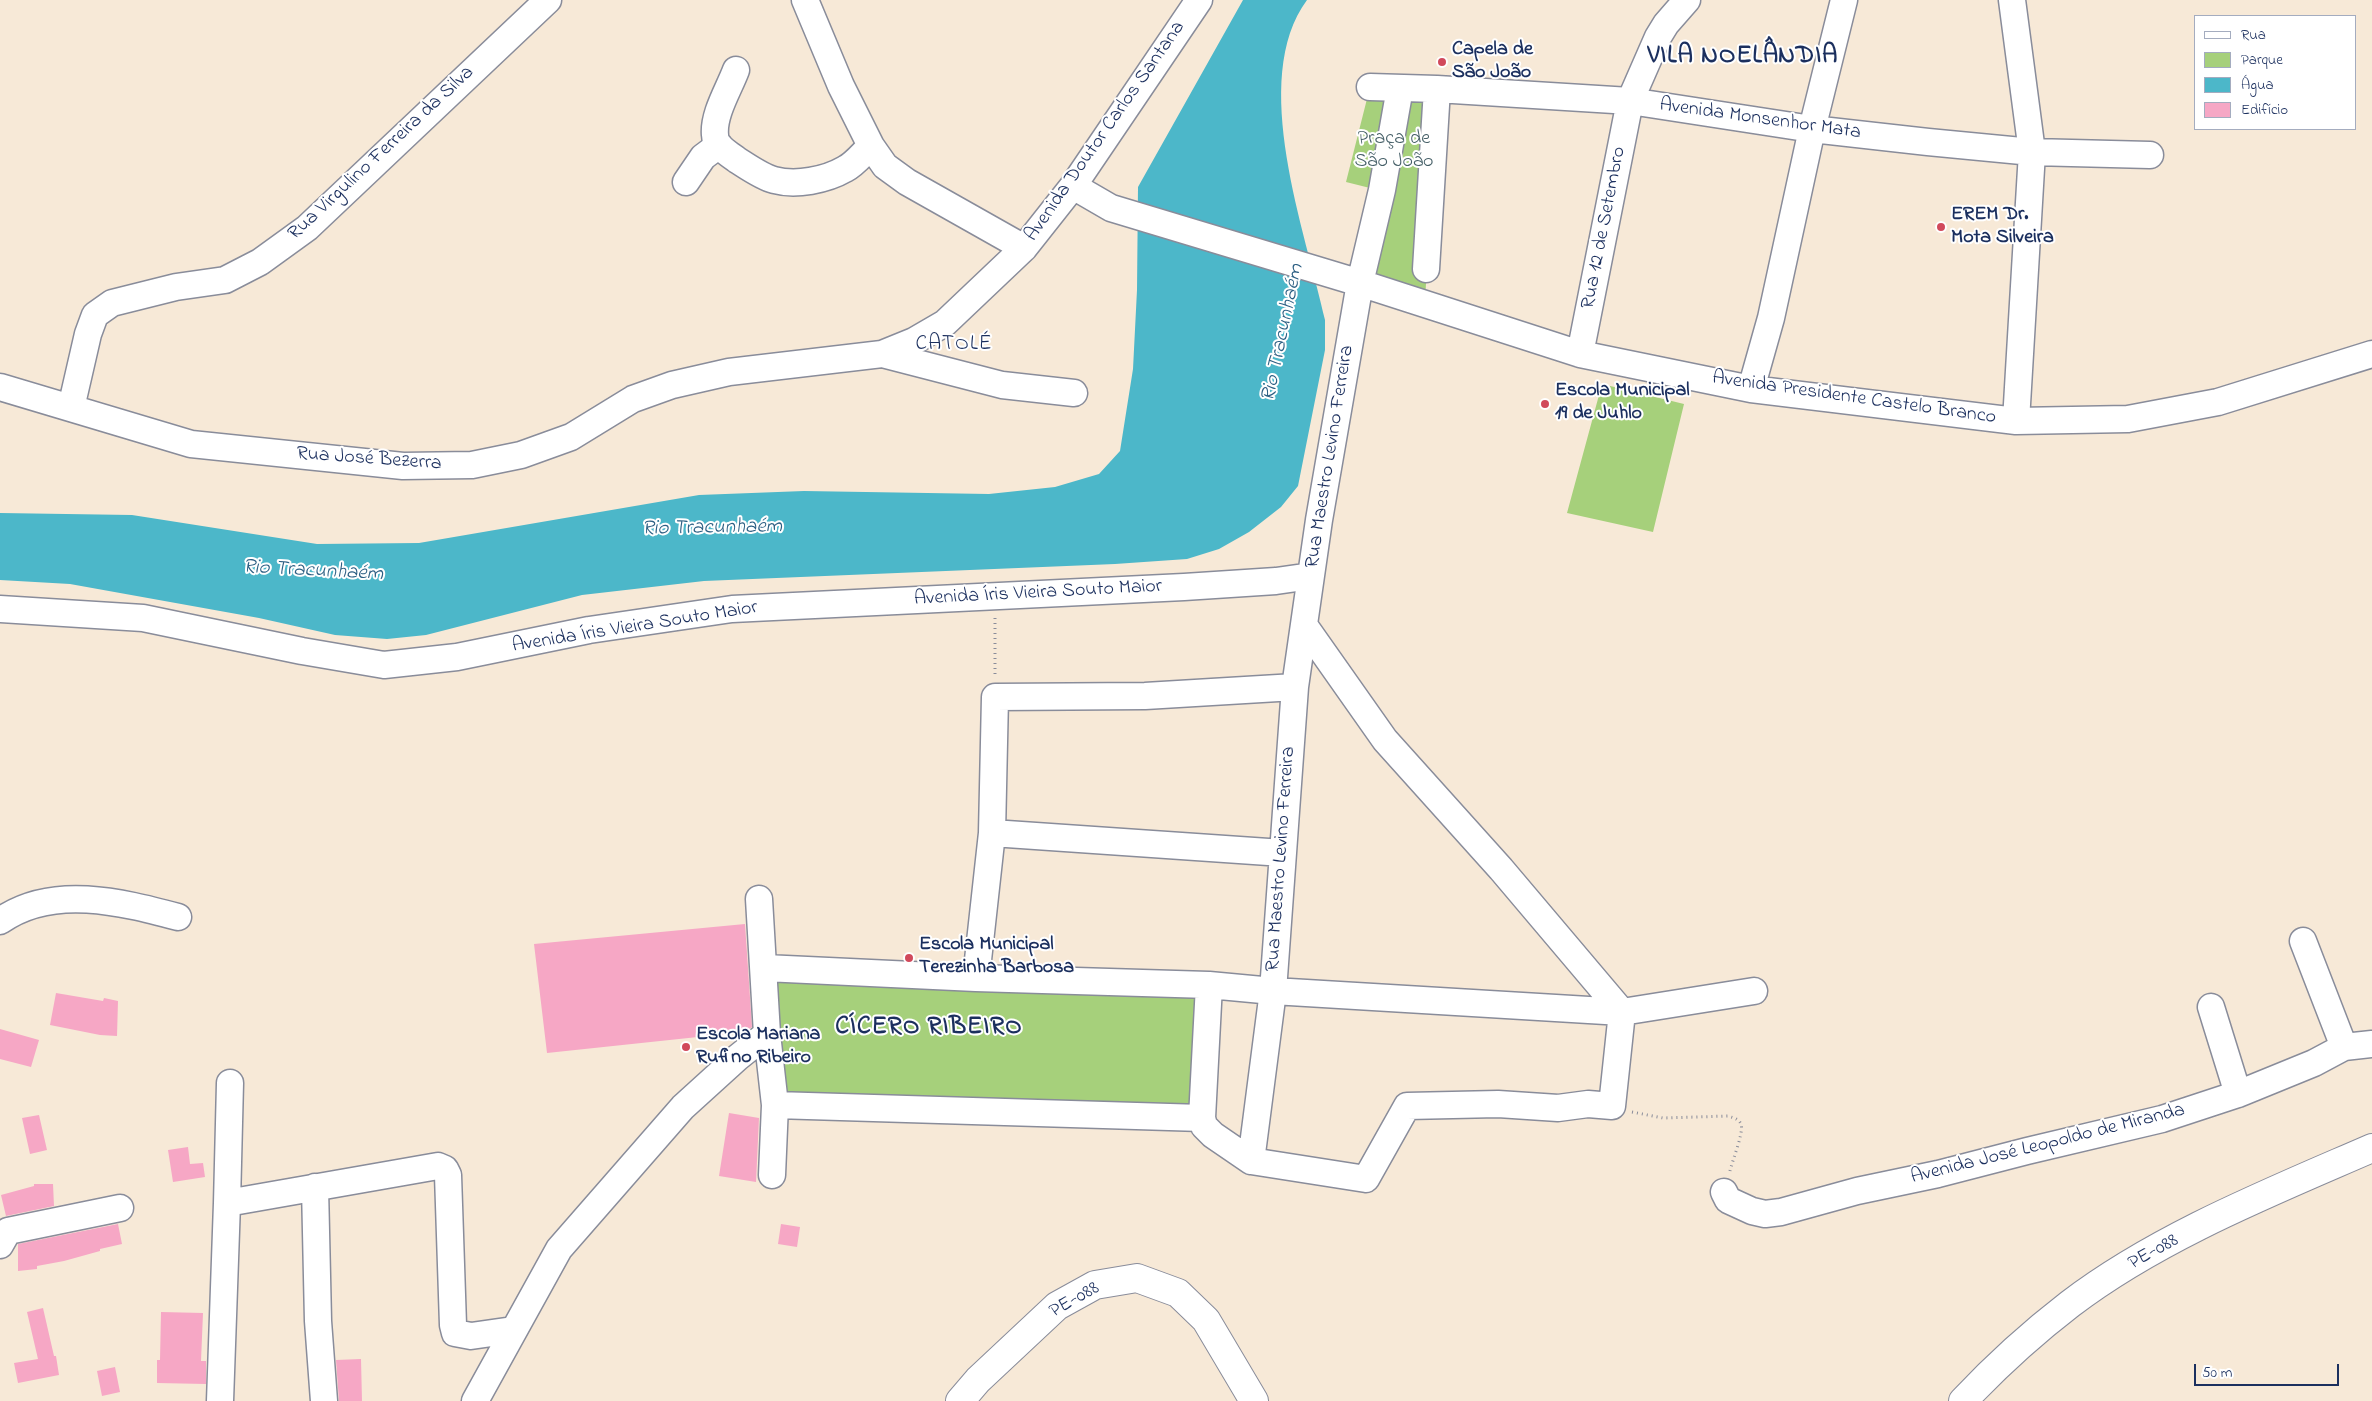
<!DOCTYPE html>
<meta charset="utf-8">
<style>
body{margin:0}
#map{position:relative;width:2372px;height:1401px;overflow:hidden;background:#f7e9d7;font-family:"Indie Flower",sans-serif}
canvas{display:block}
.legend{position:absolute;left:2194px;top:15px;width:162px;height:115px;box-sizing:border-box;background:#fff;border:1px solid #a4acbf;margin:0;padding:6px 9px;list-style:none;font-size:15px;color:#1b2f5e}
.legend li{display:flex;align-items:center;gap:10px;height:25px}
.legend b{width:25px;border:1px solid #a4acbf}
.scale{position:absolute;left:2194px;top:1364px;width:145px;height:22px;box-sizing:border-box;border:2px solid #1b2f5e;border-top:0;padding-left:6px;font-size:15px;line-height:18px;white-space:nowrap;color:#1b2f5e;-webkit-text-stroke:4px #fff;paint-order:stroke}
</style>
<div id="map">
<canvas width="2372" height="1401"></canvas>
<ul class="legend">
<li><b style="height:6px;background:#fff"></b>Rua</li>
<li><b style="height:14px;background:#a6d07b"></b>Parque</li>
<li><b style="height:14px;background:#4cb7c9"></b>Água</li>
<li><b style="height:14px;background:#f6a7c5"></b>Edifício</li>
</ul>
<div class="scale">50 m</div>
</div>
<script>
const context = document.querySelector('canvas').getContext('2d');
context.lineJoin = 'round';
function fillPath(path, color) {
  context.fillStyle = color;
  context.fill(path, 'evenodd');
}
function stroke(path, color, width, dash) {
  context.strokeStyle = color;
  context.lineWidth = width;
  context.lineCap = dash ? 'butt' : 'round';
  context.setLineDash(dash || []);
  context.stroke(path);
}
function write(font, color, halo, rows, align = 'center') {
  context.font = font + ' "Indie Flower",sans-serif';
  context.lineWidth = 4;
  context.setLineDash([]);
  context.textBaseline = 'middle';
  context.strokeStyle = halo;
  context.fillStyle = color;
  for (const [text, x, y, turn = 0] of rows) {
    context.save();
    context.translate(x, y);
    context.rotate((+turn || 0) * Math.PI / 180);
    context.textAlign = isNaN(turn) ? turn : align;
    if (halo) context.strokeText(text, 0, 0);
    context.fillText(text, 0, 0);
    context.restore();
  }
}
fillPath(new Path2D(`
 M1370,87l67,2 -12,212 -64,-21 21,-89 -36,-9z
 M1602,384l82,20 -31,128 -86,-19z
 M765,968l444,17 -13,120 -408,-5z`), '#a6d07b');
fillPath(new Path2D(`
 M1243,0h64c-59,80 -1,232 18,320v30l-27,136 -17,21 -32,25 -30,17 -32,10 -72,5 -411,17 -122,14 -156,40 -39,4 -52,-4 -76,-17 -189,-34 -70,-4v-67l132,2 185,29 102,-1 280,-48 105,-4 185,3 66,-7 44,-13 21,-23 13,-82 4,-79 1,-103z`), '#4cb7c9');
fillPath(new Path2D(`
 M745,924l7,103 -7,5 -198,21 -13,-109z
 M56,993l47,8 1,-3 14,3 -1,35 -17,-1 -50,-10z
 M0,1029l39,11 -8,27 -31,-8z
 M729,1113l30,5 -3,64 -37,-6z
 M39,1115l8,35 -17,4 -8,-36z
 M188,1147l2,17 13,-1 2,14 -32,5 -5,-32z
 M34,1184h19l1,22 -48,10 -5,-21 33,-9z
 M118,1224l4,20 -22,5v2l-36,10 -27,5v3l-19,2v-27z
 M781,1224l19,3 -3,20 -19,-3z
 M43,1308l11,48h2l3,19 -41,8 -4,-20 24,-4 -11,-47z
 M161,1312l42,1 -2,48h5v23l-49,-1v-23h3z
 M361,1359l1,42h-23l-3,-41z
 M115,1367l5,25 -18,4 -5,-25z`), '#f6a7c5');
const minor = new Path2D(`
 M805,0l36,86 30,60 14,20 22,16 117,66
 M2012,0l20,152 -16,269
 M736,70c-7,19 -23,44 -21,65 0,11 14,19 22,25 11,7 25,17 37,20 22,6 52,0 71,-11 10,-5 18,-16 26,-23
 M1370,87l67,2 193,12 182,28 116,13 104,10 118,3
 M686,182l17,-25 16,-12
 M1073,186l38,22 249,75 220,71 171,35 265,32 112,-2 90,-17 154,-48
 M1426,269l11,-180
 M882,354l120,31 72,8
 M1580,354l50,-253 28,-64 8,-13 21,-24
 M0,387l191,57 212,22 69,-1 49,-10 50,-18 62,-38 39,-14 57,-13 153,-18 32,-13 31,-18 79,-75 49,-62 126,-186
 M1751,389l20,-71 41,-189 32,-129
 M71,408l17,-74 7,-19 17,-12 64,-16 49,-7 35,-18 47,-34 241,-228
 M0,609l143,9 159,33 82,14 73,-8 132,-27 143,-21 452,-22 92,-6 35,-5
 M992,833l291,20
 M759,899l8,135 8,71 -3,70
 M0,921c52,-37 121,-19 178,-4
 M2303,941l41,106
 M765,968l211,10 233,7 64,6 22,-304 24,-167 41,-237 22,-93 18,-102
 M976,978l16,-145 3,-136 150,-1 150,-9
 M1209,985l-7,133 2,8 9,9 38,26 115,18 41,-73 91,-2 60,4 30,-4 24,2 10,-94 -121,-143 -116,-129 -81,-115
 M2211,1007l27,87
 M775,1105l427,13
 M1251,1161l22,-170 349,21 132,-21
 M315,1187l3,134 6,80
 M1724,1192l4,8 24,11 13,3 16,-2 76,-21 81,-17 89,-23 135,-32 76,-25 76,-31 30,-16 28,-3
 M227,1203l3,-120
 M0,1245l8,-14 112,-23
 M220,1401l7,-198 211,-37 7,3 3,6 5,150 2,8 16,3 42,-6
 M475,1401l84,-152 124,-142 54,-49 30,-24`);
const major = new Path2D(`
 M960,1401l18,-21 79,-74 38,-21 42,-7 41,15 28,27 48,81
 M1963,1401c33,-35 68,-67 107,-97 88,-67 201,-112 302,-156`);
stroke(minor, '#898c9a', 29);
stroke(major, '#898c9a', 30);
stroke(new Path2D(`
 M995,618v56
 M1632,1112l31,6 65,-2c5,2 10,2 13,8 3,9 -9,37 -11,47`), '#898c9a', 3, [1, 4]);
stroke(minor, '#fff', 26);
stroke(major, '#fff', 28);
for (const [x, y, r, color] of [
 [1442,62,5,"#d1495b"],
 [1941,227,5,"#d1495b"],
 [1545,404,5,"#d1495b"],
 [909,958,5,"#d1495b"],
 [686,1047,5,"#d1495b"]
]) {
  const dot = new Path2D();
  dot.arc(x, y, r, 0, 2 * Math.PI);
  context.fillStyle = color;
  context.fill(dot);
  stroke(dot, '#fff', 2);
}
write('bold 20px', '#1b2f5e', '#fff', [
 ["Capela de",1452,51],
 ["São João",1452,74],
 ["EREM Dr.",1951,216],
 ["Mota Silveira",1951,239],
 ["Escola Municipal",1555,392],
 ["19 de Juhlo",1555,415],
 ["Escola Municipal",919,946],
 ["Terezinha Barbosa",919,969],
 ["Escola Mariana",696,1036],
 ["Rufino Ribeiro",696,1059]
], 'left');
write('20px', '#1b2f5e', '#fff', [
 ["Avenida Monsenhor Mata",1760,120,8],
 ["Avenida Doutor Carlos Santana",1106,132,-55],
 ["Rua Virgulino Ferreira da Silva",382,154,-43],
 ["Rua 12 de Setembro",1605,228,-79],
 ["Avenida Presidente Castelo Branco",1854,399,8],
 ["Rua Maestro Levino Ferreira",1331,457,-81],
 ["Rua José Bezerra",369,460,4],
 ["Avenida Íris Vieira Souto Maior",1038,594,-3],
 ["Avenida Íris Vieira Souto Maior",635,628,-9],
 ["Rua Maestro Levino Ferreira",1282,859,-86],
 ["Avenida José Leopoldo de Miranda",2048,1145,-14],
 ["PE-088",2154,1253,-29],
 ["PE-088",1075,1301,-30]
]);
write('20px', '#455f67', '#fff', [
 ["Praça de",1394,140],
 ["São João",1394,163]
]);
write('italic 21px', '#2c5f83', '#fff', [
 ["Rio Tracunhaém",1284,333,-78],
 ["Rio Tracunhaém",712,529,-1],
 ["Rio Tracunhaém",313,572,3]
]);
context.letterSpacing = '1px';
write('21px', '#1b2f5e', '#fff', [
 ["CATOLÉ",954,346]
]);
context.letterSpacing = '0px';
context.letterSpacing = '1px';
write('bold 25px', '#1b2f5e', '#fff', [
 ["VILA NOELÂNDIA",1743,58],
 ["CÍCERO RIBEIRO",929,1029]
]);
context.letterSpacing = '0px';
</script>
